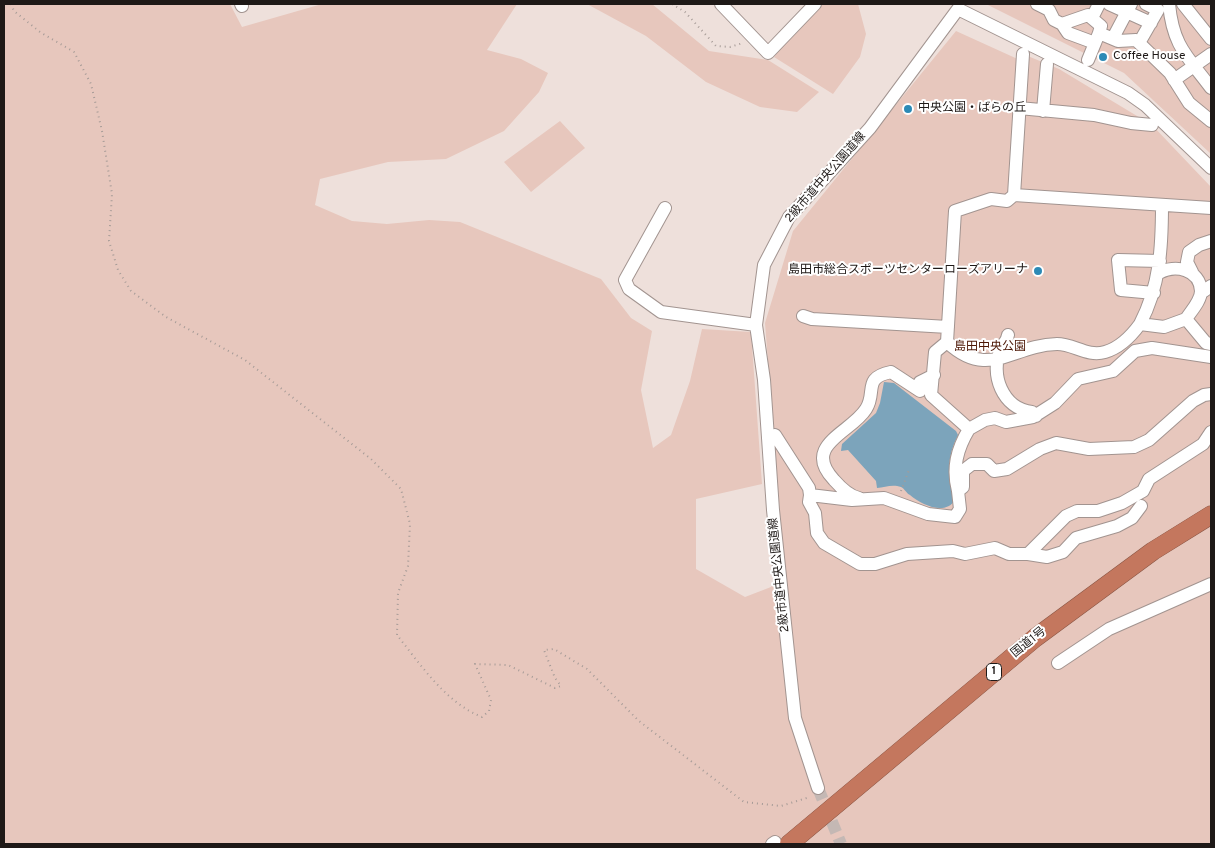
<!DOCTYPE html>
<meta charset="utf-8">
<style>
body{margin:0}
#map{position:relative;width:1215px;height:848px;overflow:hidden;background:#eee0db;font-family:Overpass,sans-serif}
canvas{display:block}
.frame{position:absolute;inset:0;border:5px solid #1e1917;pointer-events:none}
</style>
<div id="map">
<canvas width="1215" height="848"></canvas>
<div class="frame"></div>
</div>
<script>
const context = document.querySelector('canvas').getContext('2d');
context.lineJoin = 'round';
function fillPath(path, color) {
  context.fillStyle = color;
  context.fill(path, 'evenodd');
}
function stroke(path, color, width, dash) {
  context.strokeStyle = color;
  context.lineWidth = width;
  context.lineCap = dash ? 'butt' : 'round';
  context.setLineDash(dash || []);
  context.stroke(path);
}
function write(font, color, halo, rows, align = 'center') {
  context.font = font + ' Overpass,"Noto Sans JP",sans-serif';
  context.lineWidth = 4;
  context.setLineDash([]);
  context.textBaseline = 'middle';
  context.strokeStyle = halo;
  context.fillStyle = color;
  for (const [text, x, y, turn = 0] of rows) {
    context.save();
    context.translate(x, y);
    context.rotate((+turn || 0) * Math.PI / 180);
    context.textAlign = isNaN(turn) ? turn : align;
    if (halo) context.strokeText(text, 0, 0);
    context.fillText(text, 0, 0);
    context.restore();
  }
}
fillPath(new Path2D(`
 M4,4h226l12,23 80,-23h195l-30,46 34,9 27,14 -9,19 -35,39 -58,28 -58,3 -68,17 -5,26 37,16 35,3 42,-4 31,2 141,57 30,39 21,13 -11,59 12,58 18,-13 19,-54 12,-52 49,3 11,152 -66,15v70l49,28 26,-10 13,-22 -19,-242 28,-92 163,-200 66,30 1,-7 36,15 93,56 59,62v657h-1207z
 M587,4h65l57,47 59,9 51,32 -22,20 -37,-5 -54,-25 -60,-46z
 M814,4h44l8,30 -6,23 -27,37 -59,-37z
 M986,4h225v150l-87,-81z
 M560,121l25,27 -54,44 -27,-30z`), '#e7c7bd');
fillPath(new Path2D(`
 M884,382l10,1 62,48 2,4c-11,21 -12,44 -3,65 -10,16 -33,5 -45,-5 -4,-2 -5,-6 -9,-8 -8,-3 -16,0 -24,1l-1,-7 -28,-31 -7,1 1,-7 34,-31 4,-10z`), '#7ca4bb');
stroke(new Path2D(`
 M818,788l23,56`), '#c4b8b4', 12, [12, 6]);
const minor = new Path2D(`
 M241,4l1,2
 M721,4l47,49 47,-49
 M1037,4l12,6 5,10 8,4 6,9 27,10 -7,17
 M1109,4l42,19
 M1169,4c4,42 18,52 42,84
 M1183,4l28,35
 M1092,18l7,-14
 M1062,24l26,-9 13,11 -2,7
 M1113,38l18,-34
 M1095,43l4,-10 19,8 18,-1 34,33 19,30 22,18
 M1139,43l19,-33 -12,-6
 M1174,80l37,-26
 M1019,108l75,7 37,8 21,2
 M1043,111l4,-47
 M1014,195l9,-141
 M665,208l-40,72 4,9 32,23 95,13
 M1211,208l-197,-13 -7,6 -16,-2 -36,12 -8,131c42,39 64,3 110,2 17,0 30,13 48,8 14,-4 27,-17 35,-28l24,3 22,-8 20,24 5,1
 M1192,272l-5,-10 2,-10 10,-7 12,-4
 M1159,273c16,-9 41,-4 42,18 0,10 -10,20 -15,28
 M1154,293l-33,-3 -3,-30 42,1
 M1201,293l10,-7
 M803,316l9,3 136,8
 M1140,324c20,-38 22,-77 22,-119
 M1008,335c-1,7 -5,8 -7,14 -12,25 2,60 31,63l4,4
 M947,342l-12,10 -4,43 38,34 16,-9 10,-2 11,4 27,-5 22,-14 23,-24 35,-8 22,-20 17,-3 59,9
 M969,429c-12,20 -17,39 -11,62l5,-4v-16l9,-7h15l7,7 13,-2 33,-20 16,-6 33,6 45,-2 15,-7 44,-39 11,-6 7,-1
 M775,435l34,53 1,7
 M958,491l2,18 -5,8 -27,-3 -44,-16 -32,2 -42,-5 -1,7 6,11 2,20 7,10 36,21h15l32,-10 46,-3 12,3 30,-6 14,6h19l38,-38 11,-5h21l24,-8 21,-12 6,-12 54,-35 8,-12
 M859,498c-10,-2 -18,-10 -25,-18 -33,-35 17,-47 32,-71 11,-17 -4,-31 25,-37l29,19v-9l14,-7
 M1028,554l19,3 16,-5 13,-14 41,-12 15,-8 9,-12
 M1058,663l51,-34 102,-45
 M818,788l-23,-70 -22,-208 -9,-130 -8,-55 8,-60 25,-48 81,-89 88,-119 170,84 17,12 66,63
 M772,844l3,-2`);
const highway = new Path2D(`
 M789,844l246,-206 118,-87 58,-36`);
stroke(minor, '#a29490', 14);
stroke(highway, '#8a5645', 19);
stroke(new Path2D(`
 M11,4l3,7 26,21 34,20 17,32 11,47 10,63 -3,47 9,29 13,21 35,26 79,43 126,99 30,30 9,35 -2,42 -10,27 -1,42c23,29 49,68 85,82l7,-6 2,-11 -16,-36 33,1 47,23 6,-2 -6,-8 -11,-28 10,-1 33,20 52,52 105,81 37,4 29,-9
 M672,4l13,8 31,34 14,1 13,-4
 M901,491l8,-21`), '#a69b97', 2, [1, 4]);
stroke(minor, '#fff', 12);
stroke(highway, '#c4775e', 18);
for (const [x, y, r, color] of [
 [1103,57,5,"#2c8ab6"],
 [908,109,5,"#2c8ab6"],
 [1038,271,5,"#2c8ab6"]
]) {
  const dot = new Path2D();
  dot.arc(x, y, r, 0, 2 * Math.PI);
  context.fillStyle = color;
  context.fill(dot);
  stroke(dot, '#fff', 2);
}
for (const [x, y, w] of [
 [994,672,15]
]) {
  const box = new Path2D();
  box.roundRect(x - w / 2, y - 8.5, w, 17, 4);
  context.fillStyle = '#fff';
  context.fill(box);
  stroke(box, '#1e1917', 1);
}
write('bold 11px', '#1e1917', null, [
 ["1",994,672]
]);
write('12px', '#1e1917', '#fff', [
 ["Coffee House",1113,57],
 ["中央公園・ばらの丘",918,109],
 ["島田市総合スポーツセンターローズアリーナ",1028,271,"right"]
], 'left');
write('12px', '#1e1917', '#fff', [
 ["2級市道中央公園道線",826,178,-49],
 ["2級市道中央公園道線",780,575,-96],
 ["国道1号",1029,643,-39]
]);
write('12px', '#4c1705', '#fff', [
 ["島田中央公園",990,348]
]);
</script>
